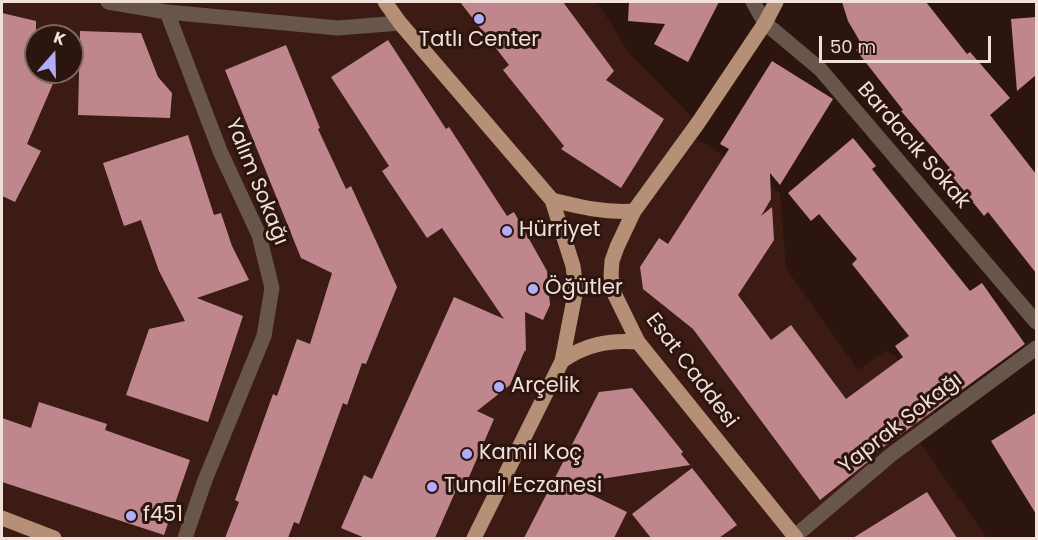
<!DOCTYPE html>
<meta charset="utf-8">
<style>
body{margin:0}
#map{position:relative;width:1038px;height:540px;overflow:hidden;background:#2d150f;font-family:Poppins,sans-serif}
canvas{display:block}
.frame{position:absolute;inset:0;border:3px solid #f1dfda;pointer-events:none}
.north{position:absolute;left:24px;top:24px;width:60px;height:60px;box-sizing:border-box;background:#2d150f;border:2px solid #7b6660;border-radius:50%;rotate:20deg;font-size:16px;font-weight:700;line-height:24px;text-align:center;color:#f1dfda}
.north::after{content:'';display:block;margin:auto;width:21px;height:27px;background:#b2adf9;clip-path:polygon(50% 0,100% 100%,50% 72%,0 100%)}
.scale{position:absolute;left:819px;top:36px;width:172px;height:27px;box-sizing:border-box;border:3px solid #f1dfda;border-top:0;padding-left:8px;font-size:18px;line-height:21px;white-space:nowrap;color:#f1dfda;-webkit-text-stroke:4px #2d150f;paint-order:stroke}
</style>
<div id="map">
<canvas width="1038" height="540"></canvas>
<div class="frame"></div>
<div class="north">K</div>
<div class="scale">50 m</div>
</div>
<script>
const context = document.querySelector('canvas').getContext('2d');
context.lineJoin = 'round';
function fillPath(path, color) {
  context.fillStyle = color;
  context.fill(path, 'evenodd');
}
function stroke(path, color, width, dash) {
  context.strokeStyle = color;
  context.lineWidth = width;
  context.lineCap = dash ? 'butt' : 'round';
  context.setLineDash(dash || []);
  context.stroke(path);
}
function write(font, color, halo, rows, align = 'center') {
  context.font = font + ' Poppins,sans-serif';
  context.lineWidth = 6;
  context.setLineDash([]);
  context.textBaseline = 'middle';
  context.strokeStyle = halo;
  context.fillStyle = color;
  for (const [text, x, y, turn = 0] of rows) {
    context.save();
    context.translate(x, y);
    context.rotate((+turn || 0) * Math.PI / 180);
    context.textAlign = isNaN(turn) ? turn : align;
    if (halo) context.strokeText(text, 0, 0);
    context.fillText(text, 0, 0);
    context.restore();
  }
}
fillPath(new Path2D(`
 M2,2h595l33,52 68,69 -8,11 90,59 6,75 72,102 27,-19 9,4 45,65 -23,17 71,101h-985zM36,36h36v36h-36z`), '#3b1b14');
fillPath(new Path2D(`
 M460,2h103l51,69 -8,9 58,39 -43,69 -60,-39 3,-3 -61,-76 6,-5z
 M629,2h90l-31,60 -34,-18 11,-20 -37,-3z
 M842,2h84l41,52 3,-2 40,46 -20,17 46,59v99l-48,-61 -4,4 -37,-46 3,-2 -49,-57 2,-1 -47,-60 6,-5 -14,-24z
 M2,13l34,8v51h22l-31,72 14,7 -26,51 -13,-6z
 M1036,17v58l-19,16 -6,-72z
 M80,31l61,2 17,44 14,16 -2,25 -92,-3z
 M388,40l58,89 3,-2 58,89 7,-4 33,59 3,34 -7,15 -18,-8 1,40 -1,-2 -15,35 -33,26 17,8 -28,65 -6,-3 -25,57h-70l-24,-10 23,-53 8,4 82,-182 50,22 -62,-91 -15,10 -45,-67 7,-5 -58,-89z
 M286,45l34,83 -2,1 28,60 5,-3 46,101 -31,77 -4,-1 -15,42 -4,-2 -44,121 -5,-2 -6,16h-63l14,-36 -4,-2 38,-106 4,2 20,-57 13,5 22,-71 -31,-15 -76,-188z
 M772,61l61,38 -53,86 -10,-12 1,26 -10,17 11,-9 2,33 -36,55 33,45 20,-15 55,74 57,-42 -8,-11 14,-10 -57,-72 5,-5 -38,-45 -8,7 -23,-28 65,-55 23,28 -4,3 98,122 12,-8 43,61 -158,115 2,2 -49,39 -127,-171 -50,-40 -3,-22 19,-29 9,6 61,-95 -9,-5z
 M188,135l26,80 7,-2 11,33 17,34 -52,18 46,18 -35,106 -82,-27 23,-66 36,-8 -26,-50 -18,-51 -17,6 -21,-63z
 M632,388l51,64 -2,2 9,11 -121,19 58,28 -13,26h-90l75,-146z
 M39,402l68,22 -2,6 85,30 -26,75 -162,-53v-64l29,10z
 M1036,413v101l-45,-73z
 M692,468l45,57 -18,13h-68l-19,-24z
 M927,492l30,46h-104z`), '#bf878d');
stroke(new Path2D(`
 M108,2l59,10 171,16 62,-5
 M753,2l12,21 55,46 216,253
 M167,12l53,139 39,84 13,53 -8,48 -59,144 -20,58
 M794,537l98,-83 144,-106`), '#68564a', 15);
stroke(new Path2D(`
 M385,2l15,21 152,177 21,66 3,23 -14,72 -88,177
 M776,2l-11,21 -67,100 -64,88 -17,36 -5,14 -1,15 3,17 24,49 158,196
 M552,200c28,7 53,13 82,11
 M562,361c24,-17 47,-21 76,-19
 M2,518l52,20`), '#b59076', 15);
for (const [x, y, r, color] of [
 [479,19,6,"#b2adf9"],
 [507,231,6,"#b2adf9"],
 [533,289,6,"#b2adf9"],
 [499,387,6,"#b2adf9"],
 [467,454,6,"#b2adf9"],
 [432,487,6,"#b2adf9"],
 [131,516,6,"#b2adf9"]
]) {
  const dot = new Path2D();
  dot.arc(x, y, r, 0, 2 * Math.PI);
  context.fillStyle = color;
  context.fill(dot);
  stroke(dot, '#2d150f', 2);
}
write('21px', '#f1dfda', '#2d150f', [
 ["Tatlı Center",479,41,"center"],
 ["Hürriyet",519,231],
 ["Öğütler",545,289],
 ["Arçelik",511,387],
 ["Kamil Koç",479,454],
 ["Tunalı Eczanesi",444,487],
 ["f451",143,516]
], 'left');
write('21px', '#f1dfda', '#2d150f', [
 ["Bardacık Sokak",913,146,49],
 ["Yalım Sokağı",256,182,68],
 ["Esat Caddesi",691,371,53],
 ["Yaprak Sokağı",901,424,-38]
]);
</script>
